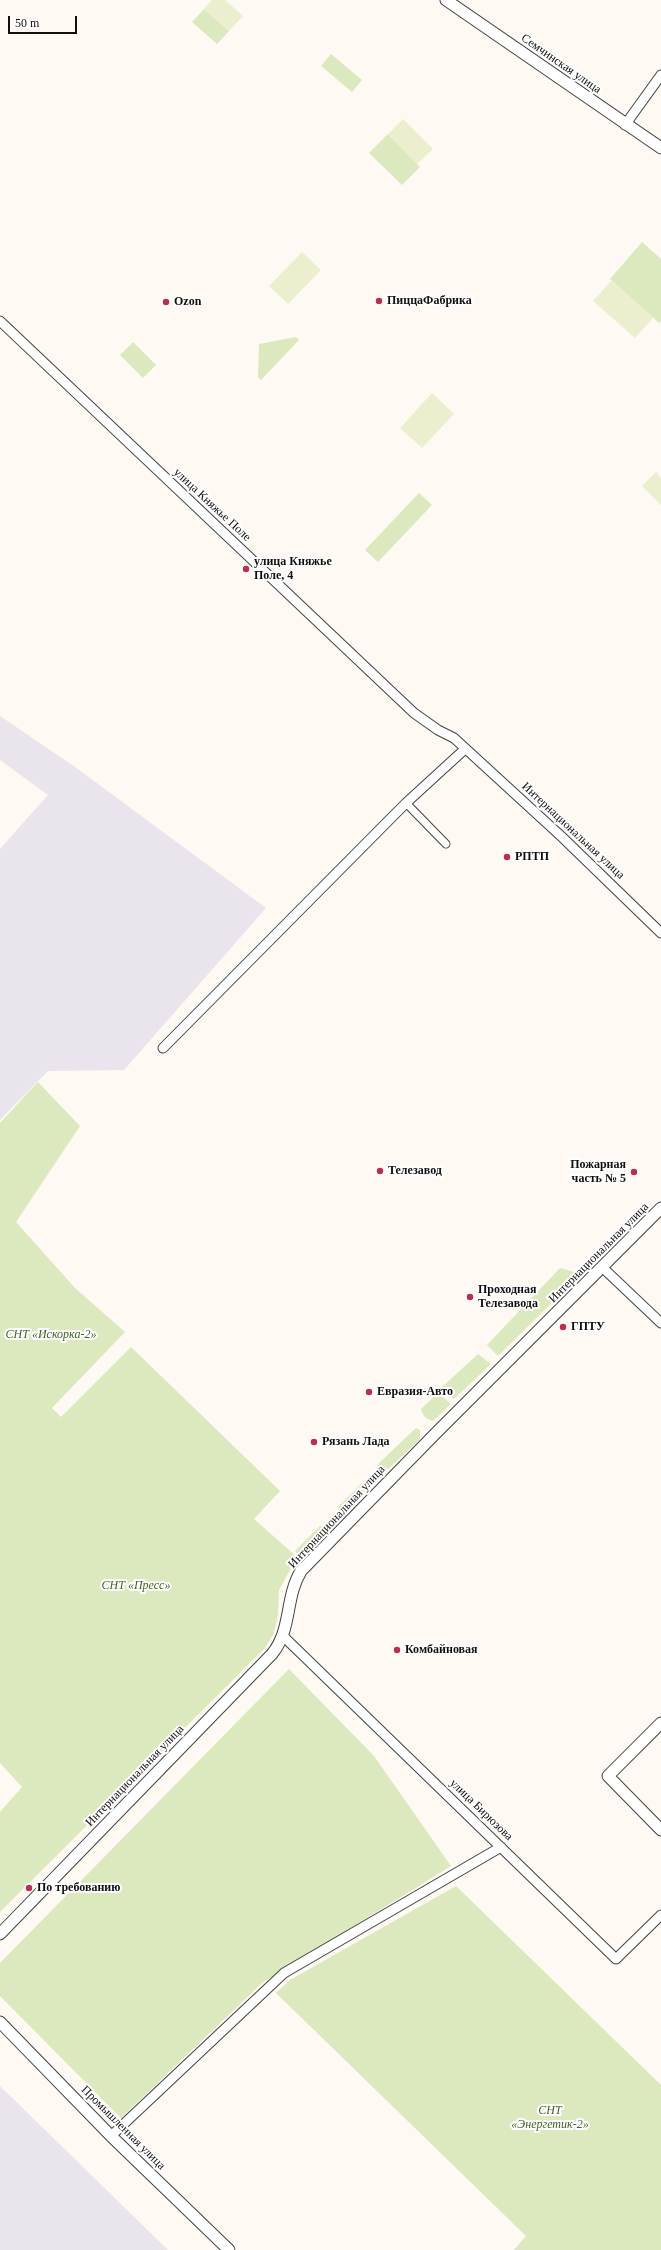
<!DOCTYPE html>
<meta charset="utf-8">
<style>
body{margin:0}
#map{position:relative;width:661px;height:2250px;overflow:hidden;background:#fef9f2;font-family:Georgia,serif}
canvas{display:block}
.scale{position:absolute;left:8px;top:16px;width:69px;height:18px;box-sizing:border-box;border:2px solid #0f0f0f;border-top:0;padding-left:5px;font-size:12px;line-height:14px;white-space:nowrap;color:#0f0f0f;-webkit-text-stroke:3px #fff;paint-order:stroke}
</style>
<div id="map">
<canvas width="661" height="2250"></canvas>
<div class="scale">50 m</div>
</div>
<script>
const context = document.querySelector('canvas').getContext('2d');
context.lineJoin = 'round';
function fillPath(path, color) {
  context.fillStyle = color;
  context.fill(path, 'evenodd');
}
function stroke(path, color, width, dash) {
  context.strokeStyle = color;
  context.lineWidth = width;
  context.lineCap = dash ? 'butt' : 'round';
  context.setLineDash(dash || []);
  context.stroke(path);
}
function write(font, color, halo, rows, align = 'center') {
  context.font = font + ' Georgia,serif';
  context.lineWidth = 4;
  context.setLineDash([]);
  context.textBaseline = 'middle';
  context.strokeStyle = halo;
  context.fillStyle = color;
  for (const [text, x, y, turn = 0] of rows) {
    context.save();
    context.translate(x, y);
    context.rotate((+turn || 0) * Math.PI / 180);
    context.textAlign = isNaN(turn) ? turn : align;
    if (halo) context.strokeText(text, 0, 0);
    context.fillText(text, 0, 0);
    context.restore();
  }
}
fillPath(new Path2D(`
 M0,716l75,51 191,141 -142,162 -76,1 -48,49v-271l48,-54 -48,-35z
 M0,2086l168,164h-168z`), '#eae4ed');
fillPath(new Path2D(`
 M204,9l25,22 -12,13 -25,-22z
 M331,54l31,26 -10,12 -31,-26z
 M388,134l32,33 -18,18 -33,-32z
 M642,242l19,17v62l-2,2 -49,-44z
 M296,337l3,3 -38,40 -3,-3 1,-33z
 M133,342l23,23 -13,13 -23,-23z
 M419,493l13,12 -54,57 -13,-12z
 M38,1082l42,44 -64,96 59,66 50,44 -73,76 9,9 70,-70 149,144 -26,28 43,38 -18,33 -1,25 -4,18 -9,15 -265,264v-100l22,-25 -22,-24v-640z
 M560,1268l21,6 -83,82 -11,-11z
 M478,1354l13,10 -37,35 -12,-12z
 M438,1393l13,11 -18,17c-7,-2 -10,-5 -12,-12z
 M416,1428l4,2v9l-32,30 -9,-1 -2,-3z
 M365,1480h3l3,6 -26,26 -4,1 -3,-3 1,-4z
 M320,1526l3,1 1,6 -25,23 -4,-5z
 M289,1669l85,87 77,110 -189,117 -141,135 -121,-122v-33z
 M456,1886l205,199v165h-147l12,-14 -250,-243 14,-13z`), '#dce8bd');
fillPath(new Path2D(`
 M212,0h13l18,16 -14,15 -25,-22z
 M403,119l30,30 -16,15 -29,-30z
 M302,252l19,18 -33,34 -19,-18z
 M612,280l41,38 -18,20 -42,-37z
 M432,393l22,21 -32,34 -22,-20z
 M656,472l5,6v27l-19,-19z`), '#ebefce');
const pedestrian = new Path2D(`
 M406,803l40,41`);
const minor = new Path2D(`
 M625,125l36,-50
 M0,321l414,392 24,17 16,8 108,99 99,96
 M163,1048l243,-245 59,-54
 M602,1267l59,56
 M283,1636l333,323 45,-44
 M111,2136l173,-163 217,-126`);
const tertiary = new Path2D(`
 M446,0l215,148
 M661,1723l-53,53 53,54
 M0,1934l272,-280c20,-24 13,-57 29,-83l133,-136 227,-227
 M0,2022l111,114 118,114`);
stroke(pedestrian, '#424242', 9);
stroke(minor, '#424242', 11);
stroke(tertiary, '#424242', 13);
stroke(pedestrian, '#fff', 7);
stroke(minor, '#fff', 9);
stroke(tertiary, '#fff', 11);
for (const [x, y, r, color] of [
 [379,301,4,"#b92e52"],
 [166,302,4,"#b92e52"],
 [246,569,4,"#b92e52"],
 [507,857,4,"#b92e52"],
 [380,1171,4,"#b92e52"],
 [634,1172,4,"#b92e52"],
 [470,1297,4,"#b92e52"],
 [563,1327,4,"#b92e52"],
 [369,1392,4,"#b92e52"],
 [314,1442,4,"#b92e52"],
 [397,1650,4,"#b92e52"],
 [29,1888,4,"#b92e52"]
]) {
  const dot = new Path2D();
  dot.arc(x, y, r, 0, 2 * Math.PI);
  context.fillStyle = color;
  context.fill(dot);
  stroke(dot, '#fff', 1.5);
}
write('12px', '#0f0f0f', '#fff', [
 ["Семчинская улица",561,64,35],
 ["улица Княжье Поле",212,505,43],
 ["Интернациональная улица",573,831,43],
 ["Интернациональная улица",599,1253,-45],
 ["Интернациональная улица",337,1517,-47],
 ["Интернациональная улица",135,1776,-46],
 ["улица Бирюзова",481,1810,44],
 ["Промышленная улица",123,2128,45]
]);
write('bold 12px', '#0f0f0f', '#fff', [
 ["ПиццаФабрика",387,301],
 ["Ozon",174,302],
 ["улица Княжье",254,562],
 ["Поле, 4",254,576],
 ["РПТП",515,857],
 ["Пожарная",626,1165,"right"],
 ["часть № 5",626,1179,"right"],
 ["Телезавод",388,1171],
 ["Проходная",478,1290],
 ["Телезавода",478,1304],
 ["ГПТУ",571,1327],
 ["Евразия-Авто",377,1392],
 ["Рязань Лада",322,1442],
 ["Комбайновая",405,1650],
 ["По требованию",37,1888]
], 'left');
write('italic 12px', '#3e6422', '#fff', [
 ["СНТ «Искорка-2»",51,1335],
 ["СНТ «Пресс»",136,1586],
 ["СНТ",550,2111],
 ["«Энергетик-2»",550,2125]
]);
</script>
